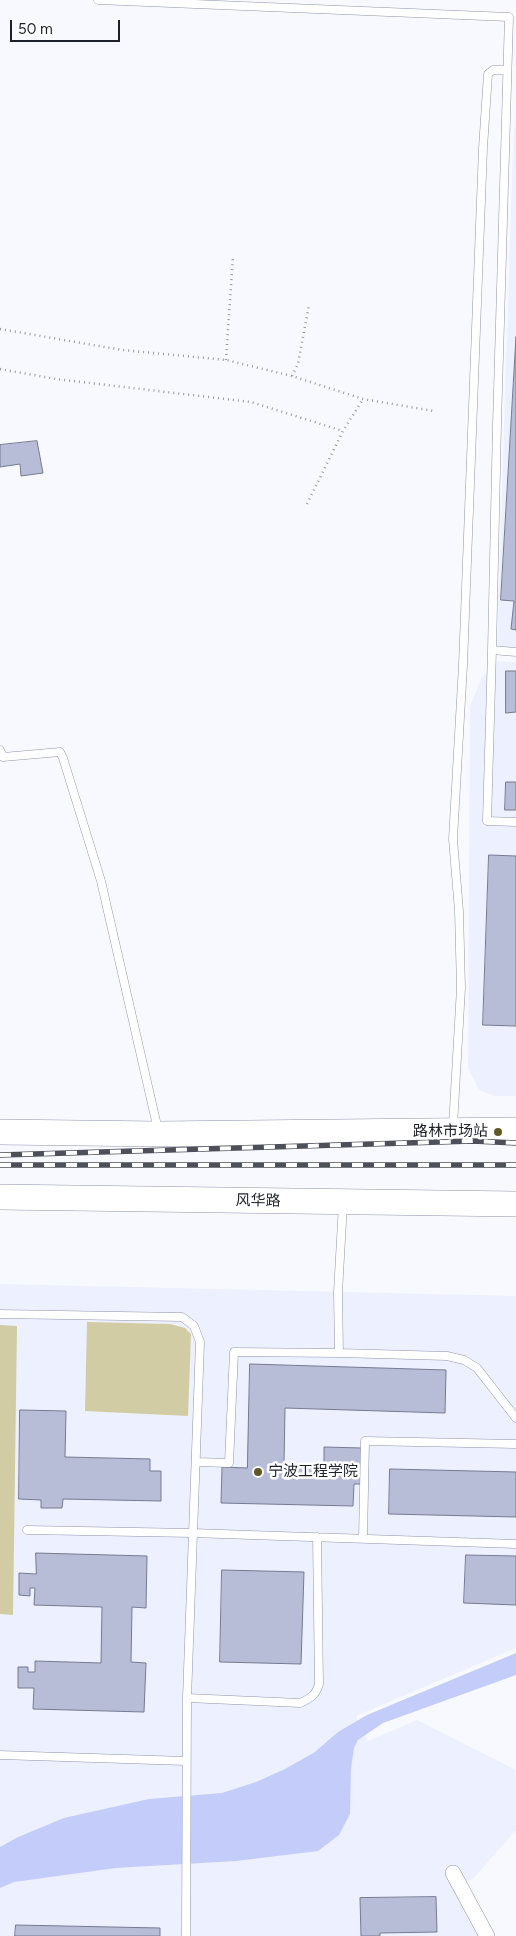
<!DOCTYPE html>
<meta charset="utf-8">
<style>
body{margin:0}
#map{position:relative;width:516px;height:1936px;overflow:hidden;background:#f8f9ff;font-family:Figtree,sans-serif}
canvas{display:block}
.scale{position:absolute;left:10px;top:20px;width:110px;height:22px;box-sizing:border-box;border:2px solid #1e202a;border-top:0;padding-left:6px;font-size:15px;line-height:18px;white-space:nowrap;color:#1e202a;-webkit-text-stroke:4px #fff;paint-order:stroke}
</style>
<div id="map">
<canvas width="516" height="1936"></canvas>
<div class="scale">50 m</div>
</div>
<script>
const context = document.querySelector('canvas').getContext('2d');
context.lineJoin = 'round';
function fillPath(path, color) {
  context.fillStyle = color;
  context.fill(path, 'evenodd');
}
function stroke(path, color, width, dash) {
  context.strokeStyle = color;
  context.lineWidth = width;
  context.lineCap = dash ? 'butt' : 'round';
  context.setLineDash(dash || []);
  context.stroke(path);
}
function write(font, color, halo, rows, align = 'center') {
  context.font = font + ' Figtree,"Noto Sans SC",sans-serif';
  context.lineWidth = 5;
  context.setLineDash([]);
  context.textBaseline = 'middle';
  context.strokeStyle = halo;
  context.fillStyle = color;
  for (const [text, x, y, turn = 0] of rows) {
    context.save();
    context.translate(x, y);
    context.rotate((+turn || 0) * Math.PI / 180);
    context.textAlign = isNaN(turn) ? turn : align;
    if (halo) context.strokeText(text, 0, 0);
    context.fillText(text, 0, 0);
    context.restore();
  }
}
fillPath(new Path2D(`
 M516,112v536l-19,-1 16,-500z
 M498,661l18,1v434h-22l-15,-6 -11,-22 2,-362 12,-29 14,-12z
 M0,1284l516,12v352l-160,68 12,25 49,-21 99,50v60l-44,50 -20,6 28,50h-480z`), '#edf0fe');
fillPath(new Path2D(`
 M87,1322l83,2 15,4 6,6 -3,82 -103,-5z
 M0,1325l17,1 -4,289 -13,-1z`), '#d2cca4');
fillPath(new Path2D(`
 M516,1653v22l-133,48 -25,17 -4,8 -3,21 -1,45 -11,21 -21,16 -82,10 -120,7 -102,14 -14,6v-41l18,-10 46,-19 85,-19 73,-6 34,-11 29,-13 30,-17 23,-20 29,-17z`), '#c4cdfa');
const building = new Path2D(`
 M516,337v293l-5,-1 3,-28 -13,-1z
 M37,441l6,32 -22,3 -1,-12 -20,3v-22z
 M506,671h10v41l-10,1z
 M506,782h10v28h-11z
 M489,855l27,1v170l-33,-1z
 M250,1364l196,6 -1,43 -160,-5 -1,56 40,1v-18l38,1 -1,36h-7l-1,22 -132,-3 1,-36 25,1z
 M20,1410l46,1 -1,46 85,2v12h11v30l-98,-2 -1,9h-21v-8l-22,-1z
 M390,1469l126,3v45l-127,-3z
 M36,1553l111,3 -1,52 -14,-1 -1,55 15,1 -2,49 -111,-3 1,-21h-16v-21h10v5h7v-11l66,2 1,-56 -68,-2 1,-17h-5v8l-11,-1v-22l17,1z
 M466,1555l50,1v49l-52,-2z
 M222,1570l82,2 -3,92 -81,-2z
 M436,1897l1,35 -57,1v3h-19l-1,-38z
 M16,1925l144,3v8h-145z`);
fillPath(building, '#b7bdd7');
stroke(building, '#767b93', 1);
const lane = new Path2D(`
 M98,0l411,17 -12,407 -5,226
 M516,652l-24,-2 -5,171 29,1
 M0,750l3,7 57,-5 3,6 38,123 57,249
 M453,1126l8,-138 -2,-77 -6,-72 10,-174 20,-517 5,-74 5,-4h14
 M0,1314l182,3 12,9 6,16 -13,356 -1,238
 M339,1353l108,3 17,4 13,8 39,50
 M196,1462l33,1 5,-111 105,1 -1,-61 5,-88
 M27,1530l165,3 324,11
 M363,1538l2,-97 151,3
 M187,1698l113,5c11,-5 16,-8 19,-19l-2,-147
 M0,1755l186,6`);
const street = new Path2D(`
 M453,1873l34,63`);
const primary = new Path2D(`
 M0,1132l159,2 357,-4
 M0,1197l516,7`);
stroke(lane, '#8f94ad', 9);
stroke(street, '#8f94ad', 16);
stroke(primary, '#8f94ad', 26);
stroke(new Path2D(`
 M0,329l122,21 104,10 66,16 71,23 71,12
 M226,360l7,-104
 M0,369l56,10 195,23 92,29
 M292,376l6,-12 11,-59
 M307,504l36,-73 20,-32`), '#9899a1', 2.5, [1, 4]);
stroke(lane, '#fff', 8);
stroke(street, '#fff', 15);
stroke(primary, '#fff', 25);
const rail = new Path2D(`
 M0,1155l473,-14 43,2
 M0,1165h516`);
stroke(rail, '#4e5059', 5.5);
stroke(rail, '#fff', 4, [11]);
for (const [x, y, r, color] of [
 [498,1132,5,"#605824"],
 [258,1472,5,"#605824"]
]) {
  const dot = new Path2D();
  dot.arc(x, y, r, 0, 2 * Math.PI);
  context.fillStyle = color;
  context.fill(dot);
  stroke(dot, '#fff', 2);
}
write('15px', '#1e202a', '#fff', [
 ["路林市场站",488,1132],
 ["宁波工程学院",268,1472,"left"]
], 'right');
write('15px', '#1e202a', '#fff', [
 ["风华路",258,1201,1]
]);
</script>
